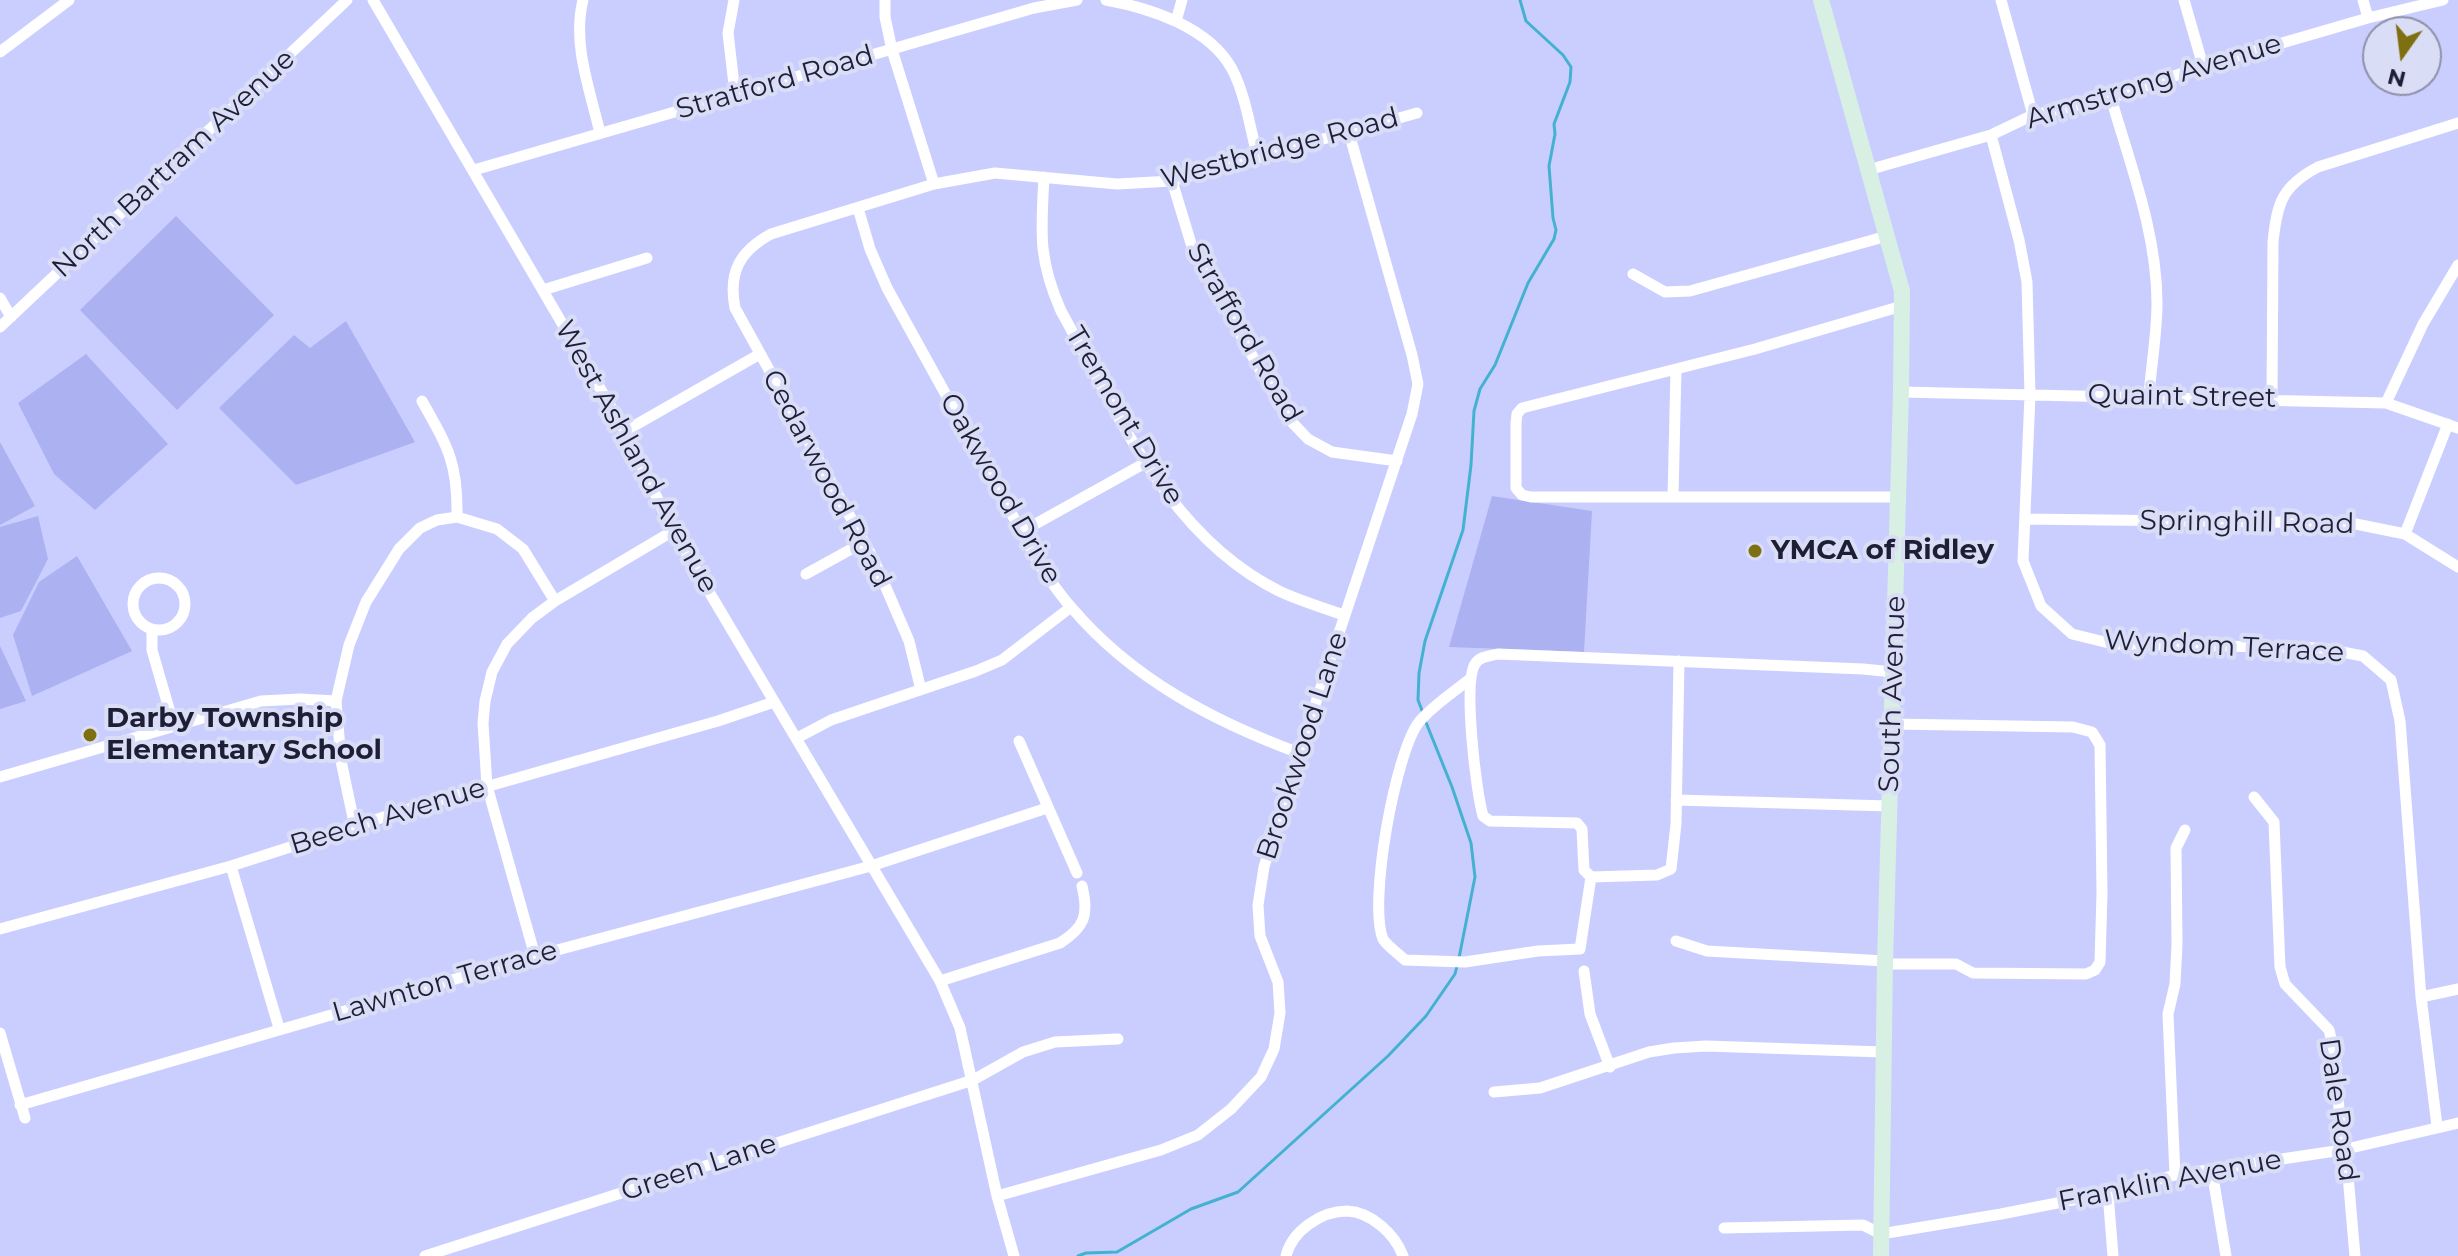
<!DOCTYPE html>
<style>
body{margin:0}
#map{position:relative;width:2458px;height:1256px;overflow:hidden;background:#c9ceff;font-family:Montserrat,sans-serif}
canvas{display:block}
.north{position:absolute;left:2362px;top:16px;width:80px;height:80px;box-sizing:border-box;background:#daddf6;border:2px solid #8f91a9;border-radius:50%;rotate:194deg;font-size:22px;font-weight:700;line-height:32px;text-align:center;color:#1e1f36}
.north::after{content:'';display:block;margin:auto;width:28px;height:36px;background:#7e7010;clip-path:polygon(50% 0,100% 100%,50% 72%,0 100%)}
</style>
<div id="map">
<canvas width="2458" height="1256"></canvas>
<div class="north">N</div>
</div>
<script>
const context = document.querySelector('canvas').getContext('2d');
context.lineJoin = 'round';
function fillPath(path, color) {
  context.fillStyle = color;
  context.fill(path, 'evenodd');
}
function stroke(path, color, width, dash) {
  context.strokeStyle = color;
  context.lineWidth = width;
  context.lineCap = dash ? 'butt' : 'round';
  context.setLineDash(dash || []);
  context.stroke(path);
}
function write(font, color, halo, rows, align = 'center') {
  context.font = font + ' Montserrat,sans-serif';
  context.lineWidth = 8;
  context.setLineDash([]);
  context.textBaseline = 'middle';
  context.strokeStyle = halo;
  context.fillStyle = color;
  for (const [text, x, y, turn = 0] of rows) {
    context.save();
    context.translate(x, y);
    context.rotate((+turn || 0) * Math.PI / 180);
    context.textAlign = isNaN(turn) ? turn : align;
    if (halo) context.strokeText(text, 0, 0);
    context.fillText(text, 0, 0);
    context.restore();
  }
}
fillPath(new Path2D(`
 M176,216l98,99 -97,95 -97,-100z
 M346,321l69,121 -119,43 -77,-77 75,-73 16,13z
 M86,354l82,90 -73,66 -41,-36 -36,-71z
 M0,442l35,64 -35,19z
 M1492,496l100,15 -8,141 -135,-5z
 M38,516l10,43 -27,52 -21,7v-91z
 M77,556l55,95 -100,45 -19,-61 26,-53z
 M0,646l26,55 -26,8z`), '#acb1f2');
stroke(new Path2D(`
 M1423,713l-5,-13 1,-27 6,-32 38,-111 8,-65 3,-54 6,-22 15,-24 33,-82 26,-44 2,-9 -3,-12 -4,-52 6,-32 -1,-10 16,-42 1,-15 -8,-12 -37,-34 -6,-21
 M1425,720l27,67 19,56 4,34 -16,81
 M1078,1256l8,-3 31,-1 74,-43 47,-17 150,-136 38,-40 29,-42 2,-8`), '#44b1d0', 3);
stroke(new Path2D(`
 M373,0l252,431 48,100 267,450 20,47 37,168 17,60
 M583,0c-11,44 7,90 17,133
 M734,0l-6,33 7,60
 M885,0v17l7,33 42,134
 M1106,0c44,8 103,27 126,69 14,27 18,60 26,89
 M2001,0l32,115
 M2184,0l19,66
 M2363,0l5,18
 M1176,21l6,-21
 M0,52l69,-52
 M2111,98c19,66 46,135 46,205 0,31 -6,63 -8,93
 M1991,135l28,105 8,42 3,113 -7,166 18,45 31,28 41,10 208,4 42,8 28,24 9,41 21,276 16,129
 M474,170l560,-162 43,-8
 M1868,170l123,-35 42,-20 78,-17 92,-32 165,-48 75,-18
 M1044,177c-3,56 -6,82 17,134 58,104 107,226 220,281 20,9 42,16 63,23
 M1172,181l21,69 93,166 22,23 24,13 65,9
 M858,208l12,41 17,39 154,279c10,14 19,28 30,40 61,72 142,114 228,146
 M1633,274l32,18 25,-1 197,-55
 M543,290l104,-32
 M0,298l11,19
 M0,327l347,-327
 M1901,392l485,11 72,25
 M2272,399l1,-157c4,-39 9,-56 45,-75l140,-44
 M422,401c26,46 36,62 35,116
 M2386,403l37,-79 35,-59
 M625,431l135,-77
 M1673,497l3,-128
 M1898,497h-367l-9,-2 -6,-7v-65l1,-9 5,-6 233,-59 147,-43
 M2025,519l326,4 54,11 53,33
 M1021,532l124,-69
 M2405,534l43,-110
 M806,574l58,-32
 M133 604a26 26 0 1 1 52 0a26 26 0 1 1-52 0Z
 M152,629v21l22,76
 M1471,678c-17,14 -38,27 -52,44 -24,31 -51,182 -36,217 4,7 16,15 22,21l60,2 73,-11 42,-2 11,-72
 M921,690l-12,-49 -35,-81 -139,-252c-7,-36 5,-57 36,-74l163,-50 61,-11 122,11 55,-3 245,-68
 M797,738l34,-18 145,-49 26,-11 69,-53
 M1019,741l58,132
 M0,777l261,-76 39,-2 36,2
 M2254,797l20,25 6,145 5,17 44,46 6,25 7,95 5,14 8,92
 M1676,800l213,6
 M355,827l-14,-66 -5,-60 13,-56 17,-43 33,-53 21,-21 17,-8 20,-3 40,12 26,20 32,52
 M231,866l48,162
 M1591,877l-7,-7 -2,-41 -5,-6 -87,-2 -7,-5c-7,-24 -20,-133 -8,-152 5,-8 15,-8 23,-10l365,15 30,3
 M1591,877l66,-2 14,-6 5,-45 3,-163
 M0,929l231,-63 184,-59 303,-86 56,-19
 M1676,941l31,10 178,10
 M535,956l-48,-170 -4,-63 2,-22 7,-29 15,-28 25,-26 23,-17 118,-70
 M1885,964h71l17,9 113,1 9,-4 5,-8 2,-69 -2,-148 -8,-13 -19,-5 -181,-3
 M1584,971l6,43 20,53
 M940,981l120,-38c25,-16 29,-28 22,-57
 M2421,997l37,-8
 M0,1033l25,85
 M1494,1092l46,-4 109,-36 25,-4 32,-2 177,6
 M20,1105l515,-149 336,-90 176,-58
 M2212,1171l14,85
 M2175,1175l-7,-161 7,-30 2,-40 -1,-96 9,-18
 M2108,1193l5,63
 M997,1196l164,-46 37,-15 33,-26 30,-32 13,-28 6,-36 -2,-31 -18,-46 -2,-31 6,-38 35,-114 113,-339 6,-30 -6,-29 -63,-222
 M1724,1228l139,-3 18,9 120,-20 107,-21 67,-18 167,-25 116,-27
 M425,1256l548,-176 50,-28 32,-10 63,-3
 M1286,1256c6,-25 35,-45 61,-45 24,1 48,23 56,45`), '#fff', 11);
stroke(new Path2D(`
 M1821,0l81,291 -1,101 -16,569 -4,295`), '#d8f0e3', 16);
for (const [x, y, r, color] of [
 [1755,551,8,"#7e7010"],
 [90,735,8,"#7e7010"]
]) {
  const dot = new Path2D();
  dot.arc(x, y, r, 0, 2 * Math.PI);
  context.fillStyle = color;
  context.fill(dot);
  stroke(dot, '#daddf6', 3);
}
write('28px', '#1e1f36', '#daddf6', [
 ["Armstrong Avenue",2154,82,-17],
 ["Stratford Road",775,83,-16],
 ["Westbridge Road",1280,149,-15],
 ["North Bartram Avenue",174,164,-43],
 ["Strafford Road",1244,333,60],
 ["Quaint Street",2182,397,1],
 ["Tremont Drive",1124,416,59],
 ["West Ashland Avenue",636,457,61],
 ["Cedarwood Road",826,479,62],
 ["Oakwood Drive",1000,489,60],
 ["Springhill Road",2247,523,1],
 ["Wyndom Terrace",2224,647,3],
 ["South Avenue",1893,694,-88],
 ["Brookwood Lane",1303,746,-72],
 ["Beech Avenue",388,817,-17],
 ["Lawnton Terrace",445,982,-16],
 ["Dale Road",2338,1110,82],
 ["Green Lane",699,1168,-18],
 ["Franklin Avenue",2170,1181,-11]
]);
write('bold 28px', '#1e1f36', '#daddf6', [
 ["YMCA of Ridley",1771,551],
 ["Darby Township",106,719],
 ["Elementary School",106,751]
], 'left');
</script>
